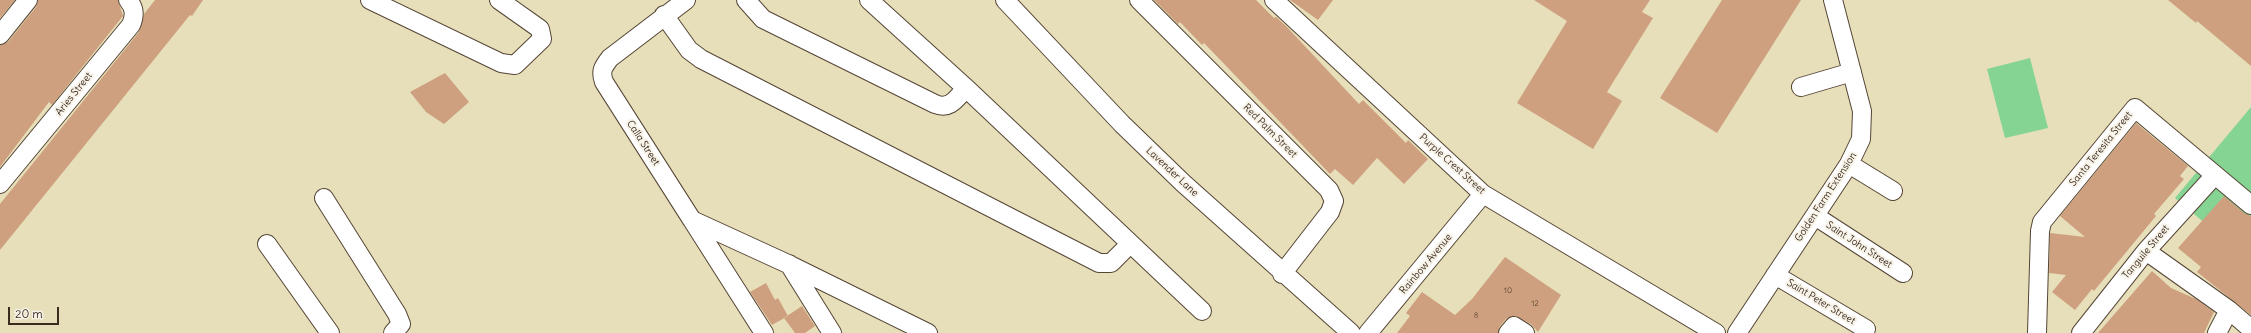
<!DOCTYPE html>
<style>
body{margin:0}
#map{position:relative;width:2251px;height:333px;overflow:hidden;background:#e6dfba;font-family:Delius,sans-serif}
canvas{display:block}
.scale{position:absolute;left:8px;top:307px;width:51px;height:18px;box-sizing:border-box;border:2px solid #3b2a1e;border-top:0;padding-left:5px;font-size:12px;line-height:14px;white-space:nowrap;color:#3b2a1e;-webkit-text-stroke:3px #f7f3e8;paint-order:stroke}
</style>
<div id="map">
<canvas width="2251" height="333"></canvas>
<div class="scale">20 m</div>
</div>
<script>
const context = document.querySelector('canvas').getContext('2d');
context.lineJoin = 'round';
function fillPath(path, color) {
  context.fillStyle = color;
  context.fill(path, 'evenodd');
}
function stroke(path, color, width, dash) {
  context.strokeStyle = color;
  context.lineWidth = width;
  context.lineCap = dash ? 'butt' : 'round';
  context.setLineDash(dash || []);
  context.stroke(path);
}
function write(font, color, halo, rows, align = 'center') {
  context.font = font + ' Delius,sans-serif';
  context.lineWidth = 4;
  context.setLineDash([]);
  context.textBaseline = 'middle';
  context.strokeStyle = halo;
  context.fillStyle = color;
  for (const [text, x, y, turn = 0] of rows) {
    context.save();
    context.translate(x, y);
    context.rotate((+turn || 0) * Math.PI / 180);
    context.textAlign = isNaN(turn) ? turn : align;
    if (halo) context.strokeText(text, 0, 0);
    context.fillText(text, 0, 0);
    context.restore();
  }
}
fillPath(new Path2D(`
 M2030,58l18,70 -43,10 -18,-69z
 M2251,107v155l-76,-64z`), '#86d493');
fillPath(new Path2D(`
 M0,0h15l-15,18z
 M38,0h80l5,16 -71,89 -3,-3 -49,65v-122l8,-3 28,-35z
 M155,0h48l-11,16 -2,-1 -190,235v-46l139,-172 5,-18z
 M1154,0h102l18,18 2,-1 10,9 73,78 4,-4 43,43 2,-3 20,19 -24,25 -27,-26 -24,27 -18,-16 -5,5 -126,-131 -2,2 -22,-23 -2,2z
 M1290,0h43l-15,20z
 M1534,0h116l-8,12 11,6 -46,74 15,9 -29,48 -76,-46 50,-82z
 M1722,0h79l-84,133 -57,-35z
 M2168,0h83v66l-54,-45 -1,2z
 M445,73l24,29 -25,22 -18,-12 -16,-20z
 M2136,123l52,43 -8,10 4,3 -30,35 2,2 -62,75 -2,-2 -17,21 -23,-18 14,-17 -17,-2 1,-40 35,4 -25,-21z
 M2224,196l20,17 7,3v99l-54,-43 4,-5 -23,-19z
 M1505,257l56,38 -23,37 -7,-8 -16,-8 -9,3 -6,7 -2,7h-101l13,-17 -4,-3 16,-21 33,23 17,-16z
 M2152,271l19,17 25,11 18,13 -10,21h-106z
 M766,283l9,17 3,-2 10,18 -16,9 -22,-33z
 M802,306l13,20 -10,7h-10l-11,-15z`), '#cea07f');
const minor = new Path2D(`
 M370,0l131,63 14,2 27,-26 -2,-10 -41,-29
 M686,0l-76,58c-7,9 -10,13 -6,24l88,138 96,44 140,69
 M746,0l17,19 172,85c15,6 21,-5 31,-16
 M869,0l97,88 236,223
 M1005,0l117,124 61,59 168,150
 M1139,0l190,190 5,11 -4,11 -48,62
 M1274,0l209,194 233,139
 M664,15l25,35 12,9 398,204h12l19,-19
 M0,35l28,-35
 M1801,87l51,-15
 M1849,164l44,27
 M0,184l131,-159c4,-9 4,-17 -3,-25
 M324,198l73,116 4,10 -8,9
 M1815,216l88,57
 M692,220l72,113
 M267,244l63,89
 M2146,251l83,59 22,19
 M789,264l43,69
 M1775,275l91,54
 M1368,333l115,-139
 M1508,333l6,-7 11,7
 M1737,333l112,-169 12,-25 1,-28 -29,-111
 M2037,333l3,-102 2,-9 93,-114 116,97
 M2081,333l65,-82 69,-76
 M2217,333l12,-23`);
stroke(minor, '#554535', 20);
stroke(minor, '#fff', 18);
write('8px', '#604836', null, [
 ["10",1508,291],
 ["12",1535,304],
 ["8",1476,316]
]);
write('10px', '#3b2a1e', '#f7f3e8', [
 ["Aries Street",74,94,-51],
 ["Red Palm Street",1270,131,45],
 ["Calla Street",643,143,57],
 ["Santa Teresita Street",2101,149,-51],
 ["Purple Crest Street",1452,164,42],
 ["Lavender Lane",1172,172,43],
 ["Golden Farm Extension",1826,197,-57],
 ["Saint John Street",1859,245,33],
 ["Tanguile Street",2146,252,-50],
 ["Rainbow Avenue",1426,264,-50],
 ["Saint Peter Street",1821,302,31]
]);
</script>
